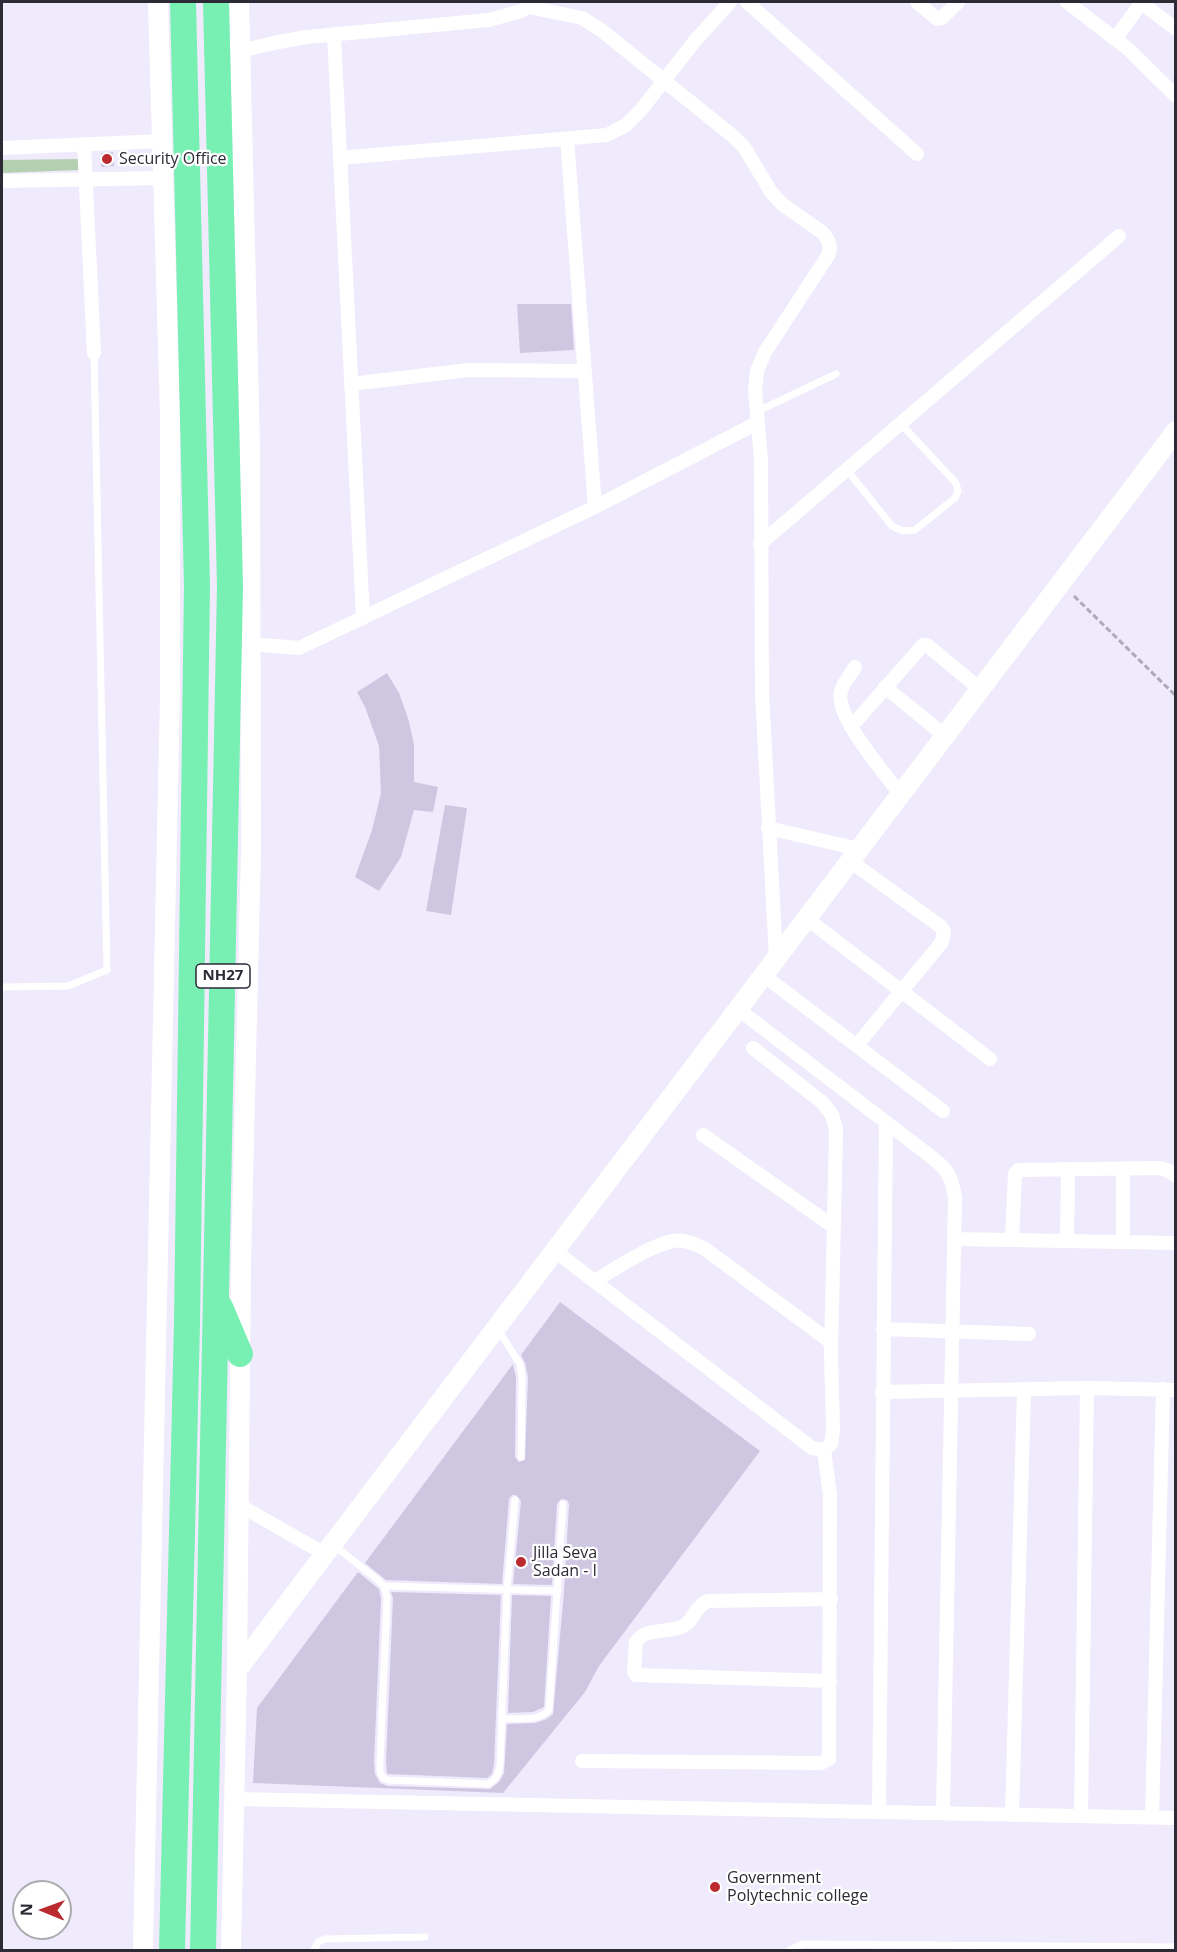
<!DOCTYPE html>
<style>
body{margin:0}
#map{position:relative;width:1177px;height:1952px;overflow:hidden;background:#efebfc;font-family:"Open Sans",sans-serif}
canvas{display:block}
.frame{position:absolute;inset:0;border:3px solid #2c2a34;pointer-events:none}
.north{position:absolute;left:12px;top:1880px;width:60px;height:60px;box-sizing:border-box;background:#fff;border:2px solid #abaaae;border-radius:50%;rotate:271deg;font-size:16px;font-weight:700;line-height:24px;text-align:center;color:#2c2a34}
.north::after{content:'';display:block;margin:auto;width:21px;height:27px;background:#ba2a2f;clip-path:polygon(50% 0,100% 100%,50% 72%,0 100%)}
</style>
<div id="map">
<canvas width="1177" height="1952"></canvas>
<div class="frame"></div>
<div class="north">N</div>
</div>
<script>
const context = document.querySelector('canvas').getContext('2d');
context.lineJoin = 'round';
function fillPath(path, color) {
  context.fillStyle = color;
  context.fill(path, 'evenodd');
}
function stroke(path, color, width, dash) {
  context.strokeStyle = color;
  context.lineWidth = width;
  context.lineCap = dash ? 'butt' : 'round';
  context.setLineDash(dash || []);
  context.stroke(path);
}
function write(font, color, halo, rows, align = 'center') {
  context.font = font + ' "Open Sans",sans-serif';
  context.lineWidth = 4.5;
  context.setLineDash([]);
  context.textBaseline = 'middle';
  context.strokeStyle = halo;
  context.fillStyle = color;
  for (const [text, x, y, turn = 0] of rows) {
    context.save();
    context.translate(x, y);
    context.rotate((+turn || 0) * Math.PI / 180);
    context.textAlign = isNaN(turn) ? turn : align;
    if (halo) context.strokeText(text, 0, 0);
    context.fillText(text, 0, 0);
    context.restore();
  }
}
fillPath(new Path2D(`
 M79,159l1,11 -78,3v-13z`), '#b4d0b0');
fillPath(new Path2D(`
 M113,152l1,14 -13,1v-14z
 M517,304h54l3,46 -54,3z
 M387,673l12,20 9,25 6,26v38l24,5 -5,25 -19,-2 -13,47 -22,34 -24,-14 17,-47 9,-37 -2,-47 -14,-39 -8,-15z
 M445,805l22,3 -16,107 -25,-4z
 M560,1302l200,149 -161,215 -14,26 -82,101 -250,-10 4,-75 101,-136 21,17 2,10 -7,163 1,12 5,9 8,3 102,3 9,-7 5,-9 3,-49 28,-1 12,-4 6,-5 11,-122 5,-88 -2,-4 -6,-1 -4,5 -5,81 -39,-1 8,-83 -5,-6h-4l-3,4 -7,85 -116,-4 -21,-17 148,-199 3,13 -1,80 4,5 6,-2 3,-83 -3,-14 -4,-8z
 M391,1592l110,3 -7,169 -2,10 -5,4 -100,-4 -1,-12 7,-164z
 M512,1595l39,1 -7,111 -11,5 -25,1z`), '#cfc7e2');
stroke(new Path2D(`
 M1074,596l102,100`), '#aeaab9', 3, [6, 3]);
stroke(new Path2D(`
 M756,412l80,-38
 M847,470l45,56 11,5 12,-1 40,-32 3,-7 -2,-8 -55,-59
 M2,987l66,-1 39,-16 -13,-617
 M498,1330l22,34 2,13 -1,80
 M335,1546l44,35 5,5 3,12 -7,164v10l3,6 5,2 100,4c9,-5 10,-9 12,-19l7,-176 8,-89
 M384,1586l174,5
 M503,1719c14,-1 36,3 46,-9l14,-206
 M314,1950l4,-8 7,-3 100,-2
 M790,1950l13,-6 373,3`), '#fff', 7);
stroke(new Path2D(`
 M747,2l170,152
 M917,2l20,17 5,-1 16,-16
 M1067,2l60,46 49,48
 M1140,2l36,27
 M528,7l54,11 19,12 133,107 10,10 27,45 11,12 41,29c6,7 8,12 6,21l-64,98 -8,19 -2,20 6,69 1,233 14,266
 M334,35l29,583
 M1115,39l27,-37
 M240,51l38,-9 29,-5 182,-17 32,-9 14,-7
 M567,139l28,368
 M84,144l10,209
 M2,148l160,-7
 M340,158l267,-23 19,-10 15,-15 53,-68 36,-40
 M2,181l161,-3
 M351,384l117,-14 117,1
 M760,544l359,-308
 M250,644l49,4 296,-141 162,-84
 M855,667c-4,7 -12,16 -14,24 -7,25 44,82 59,103
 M885,687l60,49
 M851,727l72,-82h4l53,44
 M768,828l91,21
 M850,861l90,65 4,5 -2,11 -85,103
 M806,918l184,141
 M763,975l180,136
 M738,1009l196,150c16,13 18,20 21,39l-12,615
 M703,1135l131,92
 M1123,1169v73
 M954,1239l222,4
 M1012,1240l3,-66 3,-4 142,-2 9,3 7,5
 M1067,1241l1,-71
 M555,1251l257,197 12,2 7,-6 2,-14 -2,-77 5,-224 -4,-14 -9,-12 -70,-55
 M594,1281c21,-12 57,-36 79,-40 12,-2 22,3 32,8l126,93
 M883,1329l146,5
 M882,1392l205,-4 89,2
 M239,1505l86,49
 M830,1681l-192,-6h-2l-2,-4 2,-29c9,-14 31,-9 45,-15 13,-4 12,-20 27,-26l123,-2
 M582,1761l239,2 8,-4 1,-264 -6,-45
 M234,1799l942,19
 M879,1812l7,-690
 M1012,1815l12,-425
 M1081,1816l6,-428
 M1152,1817l11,-428`), '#fff', 14);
stroke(new Path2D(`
 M237,1670l939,-1239
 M143,1950l27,-1256v-279l-12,-413
 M231,1950l6,-280 4,-406 10,-414 -1,-402 -11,-446`), '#fff', 20);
stroke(new Path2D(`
 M220,1307l20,47
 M172,1950l15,-627 10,-737 -14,-584
 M203,1950l27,-1364 -14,-584`), '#78f0b3', 26);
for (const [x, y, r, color] of [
 [107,159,6,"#ba2a2f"],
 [521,1562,6,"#ba2a2f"],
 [715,1887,6,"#ba2a2f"]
]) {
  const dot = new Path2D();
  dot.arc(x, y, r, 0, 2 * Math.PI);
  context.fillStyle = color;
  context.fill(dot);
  stroke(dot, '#fff', 2);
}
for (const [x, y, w] of [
 [223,976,54]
]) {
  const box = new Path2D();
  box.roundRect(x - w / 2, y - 12, w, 24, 4.5);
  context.fillStyle = '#fff';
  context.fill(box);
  stroke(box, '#2c2a34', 1.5);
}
write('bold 15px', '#2c2a34', null, [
 ["NH27",223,976]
]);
write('16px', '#2c2a34', '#fff', [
 ["Security Office",119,159],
 ["Jilla Seva",533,1553],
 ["Sadan - I",533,1571],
 ["Government",727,1878],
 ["Polytechnic college",727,1896]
], 'left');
</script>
